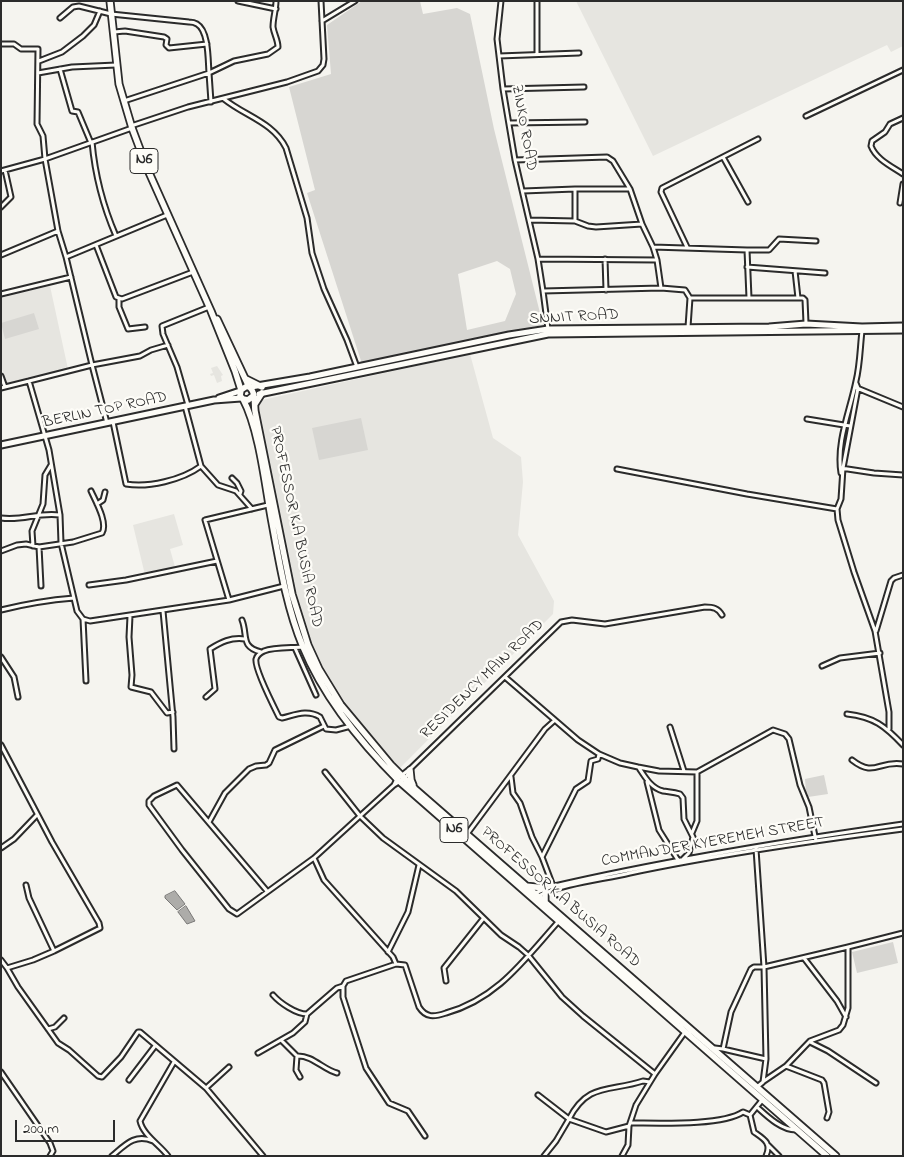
<!DOCTYPE html>
<style>
body{margin:0}
#map{position:relative;width:904px;height:1157px;overflow:hidden;background:#f5f4ef;font-family:"Indie Flower",sans-serif}
canvas{display:block}
.frame{position:absolute;inset:0;border:2px solid #2b2b2b;pointer-events:none}
.scale{position:absolute;left:15px;top:1120px;width:100px;height:22px;box-sizing:border-box;border:2px solid #2b2b2b;border-top:0;padding-left:6px;font-size:15px;line-height:18px;white-space:nowrap;color:#2b2b2b;-webkit-text-stroke:4px #fdfcf7;paint-order:stroke}
</style>
<div id="map">
<canvas width="904" height="1157"></canvas>
<div class="frame"></div>
<div class="scale">200 m</div>
</div>
<script>
const context = document.querySelector('canvas').getContext('2d');
context.lineJoin = 'round';
function fillPath(path, color) {
  context.fillStyle = color;
  context.fill(path, 'evenodd');
}
function stroke(path, color, width, dash) {
  context.strokeStyle = color;
  context.lineWidth = width;
  context.lineCap = dash ? 'butt' : 'round';
  context.setLineDash(dash || []);
  context.stroke(path);
}
function write(font, color, halo, rows, align = 'center') {
  context.font = font + ' "Indie Flower",sans-serif';
  context.lineWidth = 4.5;
  context.setLineDash([]);
  context.textBaseline = 'middle';
  context.strokeStyle = halo;
  context.fillStyle = color;
  for (const [text, x, y, turn = 0] of rows) {
    context.save();
    context.translate(x, y);
    context.rotate((+turn || 0) * Math.PI / 180);
    context.textAlign = isNaN(turn) ? turn : align;
    if (halo) context.strokeText(text, 0, 0);
    context.fillText(text, 0, 0);
    context.restore();
  }
}
fillPath(new Path2D(`
 M576,1h327v45l-12,6 -4,-7 -234,111z
 M50,286l18,83 -61,15 -6,-18v-69z
 M470,354l23,84 28,19 2,25 -5,53 36,66 -1,13 -155,156 -53,-63 -26,-37 -21,-59 -45,-209z
 M217,366l6,9 -2,1 1,5 -5,2 -3,-8 -3,1 -1,-2 3,-1 -2,-5z
 M174,514l9,31 -13,4 5,18 -30,8 -12,-50z`), '#e6e5e0');
fillPath(new Path2D(`
 M362,1h58l3,13 34,-6 13,6 24,115 49,196 -181,39 -55,-171 8,-3 -26,-103 42,-13 -4,-49zM497,261l13,8 6,25 -11,27 -38,9 -9,-56z
 M34,313l5,16 -34,10 -4,-16z
 M361,418l7,32 -49,10 -7,-32z
 M824,775l4,19 -20,3 -1,-5h-1l-1,-13z
 M893,942l5,21 -41,10 -5,-21z`), '#d7d6d2');
const water = new Path2D(`
 M175,891l10,13 -8,6 -12,-12v-2z
 M186,906l9,15 -8,3 -9,-12z`);
fillPath(water, '#adaca9');
stroke(water, '#797877', 1);
const street = new Path2D(`
 M238,1l38,8
 M501,1l-4,38 6,50 12,71 23,99
 M60,18l13,-11 6,-1 32,8 78,8c2,0 5,0 8,2 12,7 11,37 12,49l-85,28
 M322,21l33,-20
 M114,32l11,-1 39,6 3,2 -1,6 3,3 38,-4
 M1,44h13l7,5h17l-1,75 6,12 2,23 -44,12
 M537,54v-53
 M499,56l80,-3
 M39,61l23,-9 21,-16 11,-11 6,-14
 M60,69l12,42 6,1 13,31
 M38,73l34,-6 44,-2
 M503,89l81,-2
 M224,99c21,17 49,23 62,49l21,70 5,35 12,36 23,51 10,27
 M211,102l-2,-29 25,-12 34,-7 10,-7c0,-7 -4,-13 -5,-20 0,-9 3,-17 3,-26
 M806,116l97,-46
 M903,118l-13,6 -5,8 -13,9 -1,5c5,13 20,20 32,28
 M509,123l76,-1
 M131,126l57,-19 99,-25 31,-11 5,-6 1,-6 -3,-58
 M132,128l-87,31 13,72 8,26 26,108 48,-9 11,-6 17,-5
 M92,142c3,33 11,64 24,94
 M723,157l25,45
 M515,160l92,-3 6,4 17,28
 M575,189h55l12,35
 M523,191l52,-2v32
 M900,203l3,-19
 M1,207l10,-10 -6,-27
 M530,220l45,1 13,5 8,1 46,-3 11,23 4,13
 M96,245l20,52 6,2 71,-27
 M653,247l94,3 2,48
 M687,247l-26,-55 1,-4 96,-49
 M747,250h22l10,-11 37,2
 M1,255l57,-24
 M66,257l101,-42
 M605,259l1,31
 M747,267l78,6
 M795,271l3,27
 M543,291l-5,-32 119,1 4,28
 M1,294l70,-17
 M690,298h113l2,2 1,23
 M119,299v8l9,22 17,-2
 M548,329l-5,-38 118,-3 24,2 5,8 -2,29
 M1,376l4,11
 M1,388l28,-7
 M857,388l46,19
 M188,405l-11,-38 -14,-33 -1,-8 47,-19
 M807,419l43,7
 M113,422l13,62c22,4 56,-4 75,-18l-16,-60
 M107,423l-15,-58 -63,16 20,69 11,65 1,28 16,68 6,8 7,2 139,-21 55,-14
 M201,466l17,19 18,6 16,18
 M841,468l33,5 29,2
 M617,469l130,25 90,15 4,-10 2,-31 15,-80 -2,-5
 M841,473c-5,-31 9,-62 15,-92 4,-16 4,-33 6,-50
 M232,478l5,5 4,8 -1,3
 M97,504l6,-4 2,-8
 M837,509l1,11 16,52 21,59 14,81v17
 M1,518c23,3 36,-6 59,-3
 M33,546l-1,-15 11,-27 2,-29 6,-10
 M39,547l2,39
 M1,551l16,-6 9,-1 13,3 34,-5 29,-9c6,-10 -6,-31 -11,-42
 M89,585l37,-5 91,-19
 M229,600l-24,-80 63,-15
 M1,610c24,-6 48,-10 73,-12
 M163,611l10,106 1,32
 M130,616l-1,21 3,38 -1,12 20,5 16,21 6,-1
 M83,619l3,62
 M242,620c6,15 -2,27 19,32
 M876,631l15,-50 3,-3 9,-3
 M302,647c-11,1 -28,0 -38,4 -4,2 -7,4 -8,8 -2,9 18,48 23,58l3,1c13,-3 25,-9 38,-1l6,12 10,1 15,-4
 M295,648l21,47
 M1,657l13,20 4,20
 M822,666l18,-8 40,-5
 M505,677l73,63 21,14 21,9 18,4 21,4 38,1 76,-42 12,4 4,5 11,46 9,22 7,34
 M206,697l9,-8 -5,-40c11,-7 21,-12 35,-10
 M847,714c27,3 38,12 56,31
 M670,727l14,44
 M1,745l51,97 47,81 1,5 -46,23 -21,9 -26,8 -6,-8
 M852,760c23,18 26,0 51,4
 M639,768c6,9 12,20 24,23 6,1 11,1 17,3l3,4 1,21 9,18 -4,16 -6,6
 M325,772l35,44 -46,42 10,22 69,77 3,7 9,1 14,42c7,11 15,10 27,6 51,-14 78,-53 112,-91
 M409,773l-4,5 -11,7 -34,31 23,22 73,53 45,44 18,12 9,8 34,42 21,19 72,58
 M511,777l2,16 7,10 12,34 10,20
 M647,782l12,48 19,30
 M394,785l3,-6 14,-11 150,-146 11,-2 33,4 100,-17c8,0 13,1 17,8
 M209,822l16,-29 24,-24 7,-3 10,-1 3,-2 6,-13 49,-24
 M692,833l5,-12v-49
 M467,834l78,-105 10,-9
 M1,848l13,-9 23,-24
 M26,885l3,13 25,53
 M553,886l-11,-29 34,-68 12,-8 3,-20 7,-2 1,-5
 M267,891l-90,-106 -23,11 -5,5v4l33,45 47,59 8,5 77,-56
 M535,893l15,-6c116,-27 234,-46 353,-63
 M538,896c28,-13 62,-16 92,-23 90,-19 181,-32 273,-44
 M388,952l20,-40 11,-47
 M804,958l33,43 9,16
 M396,964l-50,17 -3,5v11l23,71 23,35 19,8 17,25
 M7,968l11,19 40,56 11,7 29,26 4,1 19,-20 17,-25h2l66,56 57,68
 M446,981l-2,-13 39,-49
 M273,995c7,8 23,19 34,19
 M48,1029l7,-2 9,-9
 M281,1040l16,16 -1,14 4,7
 M810,1042l18,9 48,32
 M713,1049l2,-1 8,1 8,-37 20,-43 3,-2h10l-8,-118
 M723,1049l43,10
 M258,1053l35,-20 12,-11 2,-8 30,-26 6,-2
 M297,1056c15,-1 27,14 40,17
 M786,1066l36,14 2,3 5,29 -2,6
 M1,1072l49,71 3,8 -3,5
 M129,1080l26,-34
 M764,1081l22,-15 24,-25 29,-11 4,-5 5,-17v-61
 M757,1087l6,-5 3,-23 -2,-92 84,-20 55,-14
 M206,1088l23,-21
 M538,1095l31,24c19,-37 41,-27 74,-38l7,1
 M757,1107c10,9 24,23 39,23
 M750,1115l4,17c10,7 18,11 12,24
 M631,1123c26,0 91,3 112,-11l7,3 13,-16
 M768,1145l11,11
 M112,1156c13,-11 23,-23 41,-15
 M168,1156c-8,-11 -25,-21 -28,-35l34,-59
 M544,1156l12,-15 13,-22 37,13 23,-6
 M622,1156l6,-11 1,-19 7,-21 19,-31 30,-42`);
const secondary = new Path2D(`
 M251,387l59,-10 199,-42 39,-6 221,-2 37,-3 56,3 41,-1
 M259,394l289,-60 355,-4
 M219,398l21,-7
 M1,445l213,-45 27,-2`);
const primary = new Path2D(`
 M110,1l9,83 13,44 15,40 64,143 24,60 6,19
 M217,319l32,68
 M246,379l16,8
 M253,396l-5,4 -5,-1 -3,-3 1,-6 6,-4c9,3 7,16 8,25l37,183 16,51 11,24 22,36 50,60 24,24 421,367
 M243,399c16,30 22,84 28,118 8,43 15,89 32,130 21,51 58,96 97,135l427,374
 M255,404l7,-11
 M410,770l1,10 2,5
 M525,886l20,2
 M545,903v-10`);
stroke(street, '#2b2b2b', 7);
stroke(secondary, '#2b2b2b', 9);
stroke(primary, '#2b2b2b', 9);
stroke(street, '#fdfcf7', 3);
stroke(secondary, '#fdfcf7', 5);
stroke(primary, '#fdfcf7', 5.5);
for (const [x, y, w] of [
 [144,161,28],
 [454,830,28]
]) {
  const box = new Path2D();
  box.roundRect(x - w / 2, y - 12.5, w, 25, 4);
  context.fillStyle = '#fdfcf7';
  context.fill(box);
  stroke(box, '#2b2b2b', 1);
}
write('bold 15px', '#2b2b2b', null, [
 ["N6",144,161],
 ["N6",454,830]
]);
write('16px', '#2b2b2b', '#fdfcf7', [
 ["ZINKO ROAD",523,128,80],
 ["SNNIT ROAD",574,318,-3],
 ["BERLIN TOP ROAD",105,411,-12],
 ["PROFESSOR K.A BUSIA ROAD",295,527,78],
 ["RESIDENCY MAIN ROAD",483,680,-44],
 ["COMMANDER KYEREMEH STREET",713,843,-10],
 ["PROFESSOR K.A BUSIA ROAD",560,898,41]
]);
</script>
